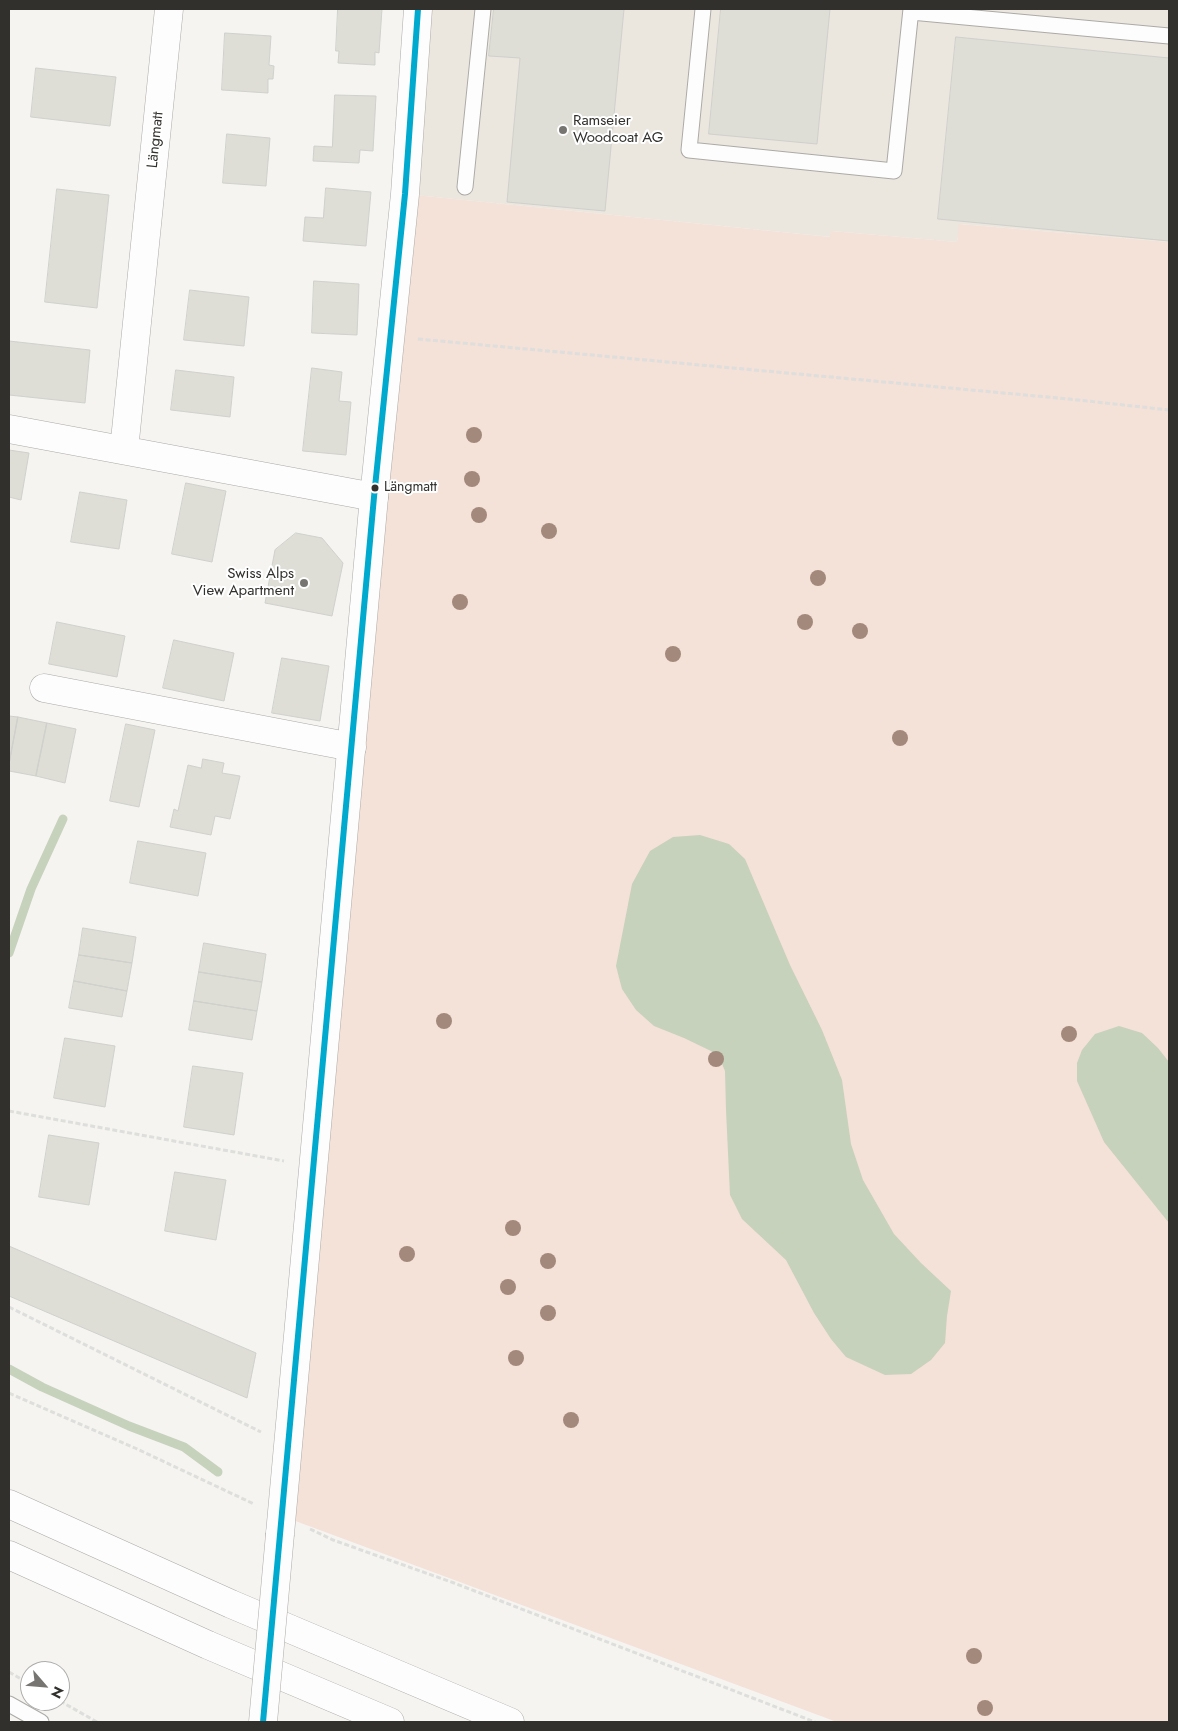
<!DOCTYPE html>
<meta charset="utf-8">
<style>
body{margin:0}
#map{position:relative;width:1178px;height:1731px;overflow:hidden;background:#f5f4f0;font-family:Jost,sans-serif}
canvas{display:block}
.frame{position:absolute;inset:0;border:10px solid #31302d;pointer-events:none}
.north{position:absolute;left:20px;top:1661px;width:50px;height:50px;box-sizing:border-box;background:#fff;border:1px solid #adacab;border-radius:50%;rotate:117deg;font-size:14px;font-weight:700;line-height:20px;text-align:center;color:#31302d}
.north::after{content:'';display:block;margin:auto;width:18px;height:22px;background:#767571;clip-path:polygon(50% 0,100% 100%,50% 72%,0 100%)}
</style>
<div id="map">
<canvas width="1178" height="1731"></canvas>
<div class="frame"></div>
<div class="north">N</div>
</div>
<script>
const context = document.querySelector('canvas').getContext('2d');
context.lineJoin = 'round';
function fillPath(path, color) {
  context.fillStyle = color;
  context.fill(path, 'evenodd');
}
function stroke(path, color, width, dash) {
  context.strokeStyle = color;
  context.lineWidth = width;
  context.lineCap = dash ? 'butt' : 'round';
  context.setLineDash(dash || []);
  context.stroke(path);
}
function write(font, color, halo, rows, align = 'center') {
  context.font = font + ' Jost,sans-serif';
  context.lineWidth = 4;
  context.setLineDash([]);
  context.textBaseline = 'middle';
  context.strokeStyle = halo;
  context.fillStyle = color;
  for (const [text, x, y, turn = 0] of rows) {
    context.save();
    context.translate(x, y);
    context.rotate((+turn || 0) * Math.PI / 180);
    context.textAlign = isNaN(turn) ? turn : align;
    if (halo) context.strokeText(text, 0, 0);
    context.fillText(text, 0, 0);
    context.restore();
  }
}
fillPath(new Path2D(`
 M418,9h751v233l-209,-18 -3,18 -125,-11 -1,6 -426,-43z`), '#ebe7df');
fillPath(new Path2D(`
 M405,194l425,43 1,-6 126,11 2,-18 210,18v1480h-332l-555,-206z`), '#f4e1d8');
fillPath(new Path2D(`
 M700,835l29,9 16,15 45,106 32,65 20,50 9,64 12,36 31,54 27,29 30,28 -4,25 -2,27 -14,17 -20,14 -26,1 -39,-18 -15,-18 -17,-26 -28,-53 -44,-41 -12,-24 -4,-85 -1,-39 -5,-12 -9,-8 -27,-13 -30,-12 -18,-16 -14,-21 -6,-23 16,-82 18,-33 23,-14z
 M1119,1026l23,7 16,15 11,14v161l-65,-81 -27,-61v-18l5,-13 13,-16z`), '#c6d2bc');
stroke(new Path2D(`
 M9,953l22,-64 32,-70
 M9,1369l33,18 87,39 55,21 34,25`), '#c6d2bc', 9);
const building = new Path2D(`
 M338,9h44l-3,44 -4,-1v13l-37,-2 1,-12h-3z
 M494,9h130l-19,202 -98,-9 13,-144 -31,-2z
 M721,9h109l-13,135 -108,-10z
 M225,33l46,3 -2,29 5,1 -1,13h-5v14l-46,-3z
 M956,37l213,21v183l-231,-22z
 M36,68l80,9 -6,49 -79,-9z
 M335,95l41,1 -3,55 -13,-1 -1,13 -46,-2 1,-15 18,1z
 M227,134l43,4 -4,48 -43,-3z
 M326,188l45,4 -5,54 -63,-5 2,-24 18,1z
 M57,189l52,6 -12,113 -52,-6z
 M314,281l45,3 -2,51 -45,-2z
 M190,290l59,7 -5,49 -60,-6z
 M9,341l81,9 -5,53 -76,-8z
 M312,368l30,4 -3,29 12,1 -5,53 -43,-4z
 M176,370l58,7 -4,40 -59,-7z
 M9,450l20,3 -8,47 -12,-3z
 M186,483l40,8 -14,71 -40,-8z
 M80,492l47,8 -8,49 -48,-7z
 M296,533l26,5 21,25 -11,53 -67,-13 10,-53z
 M57,622l68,14 -8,41 -68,-13z
 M174,640l60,13 -10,48 -61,-13z
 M282,658l47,8 -9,55 -48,-8z
 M9,716l9,1 -9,47z
 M18,717l29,6 -11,53 -27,-5v-7z
 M47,723l29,6 -11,54 -29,-7z
 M126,724l29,6 -16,77 -29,-6z
 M203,759l21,4 -2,10 18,3 -10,43 -15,-3 -4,19 -41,-8 4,-18 4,2 10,-46 13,3z
 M138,841l68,12 -8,43 -68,-13z
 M83,928l53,9 -4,26 -53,-8z
 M204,943l62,11 -4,28 -63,-10z
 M79,955l53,8 -5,28 -53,-10z
 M199,972l63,10 -5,29 -63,-10z
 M74,981l53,10 -5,26 -53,-9z
 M194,1001l63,10 -5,29 -63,-10z
 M65,1038l50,8 -10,61 -51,-9z
 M193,1066l50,7 -9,62 -50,-8z
 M49,1135l50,8 -10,62 -50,-8z
 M175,1172l51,8 -10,60 -51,-9z
 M9,1246l247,107 -9,45 -238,-102z`);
fillPath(building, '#deded6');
stroke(building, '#d0d0cc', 1);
const service = new Path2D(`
 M703,9l-14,141 205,21 17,-162
 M911,12l258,24
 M465,187l18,-178
 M9,1704l32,18`);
const minor = new Path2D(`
 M9,429l365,68
 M124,450l45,-441
 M44,688l308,59`);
const tertiary = new Path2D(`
 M280,1534l94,-1037 31,-303 13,-185`);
const motorway = new Path2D(`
 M9,1504l222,100 279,118
 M9,1555l199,90 182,77`);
stroke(service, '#abaaa7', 17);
stroke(minor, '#abaaa7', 29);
stroke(tertiary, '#abaaa7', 29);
stroke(motorway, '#abaaa7', 29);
stroke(new Path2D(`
 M418,339l651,60 100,11
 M9,1111l275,50
 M9,1307l252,125
 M9,1393l126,55 119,56
 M310,1529l23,11 121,43 361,139
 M9,1672l21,12
 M60,1701l37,21`), '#dededc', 3, [5, 2.5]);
stroke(service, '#fefdfd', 15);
stroke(minor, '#fefdfd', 28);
stroke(tertiary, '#fefdfd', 28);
stroke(motorway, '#fefdfd', 28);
const tertiaryBridge = new Path2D(`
 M263,1722l17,-188`);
stroke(tertiaryBridge, '#abaaa7', 29, []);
stroke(tertiaryBridge, '#fefdfd', 28);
stroke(new Path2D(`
 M263,1722l111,-1225 31,-303 13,-185`), '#00a9ce', 6);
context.fillStyle = '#a2897b';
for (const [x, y] of [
 [474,435],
 [472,479],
 [479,515],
 [549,531],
 [818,578],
 [460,602],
 [805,622],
 [860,631],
 [673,654],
 [900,738],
 [444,1021],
 [1069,1034],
 [716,1059],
 [513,1228],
 [407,1254],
 [548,1261],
 [508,1287],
 [548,1313],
 [516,1358],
 [571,1420],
 [974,1656],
 [985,1708]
]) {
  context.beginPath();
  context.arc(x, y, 8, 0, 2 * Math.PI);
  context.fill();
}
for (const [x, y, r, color] of [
 [563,130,5,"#767571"],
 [375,488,4.5,"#31302d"],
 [304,583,5,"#767571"]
]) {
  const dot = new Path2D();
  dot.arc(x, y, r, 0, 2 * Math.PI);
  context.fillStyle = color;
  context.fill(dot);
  stroke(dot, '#fff', 2);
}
write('14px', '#31302d', '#fff', [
 ["Längmatt",384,488]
], 'left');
write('15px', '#31302d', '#fff', [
 ["Ramseier",573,121],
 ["Woodcoat AG",573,138],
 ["Swiss Alps",294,574,"right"],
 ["View Apartment",294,591,"right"]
], 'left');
write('15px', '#31302d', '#fff', [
 ["Längmatt",156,140,-84]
]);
</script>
